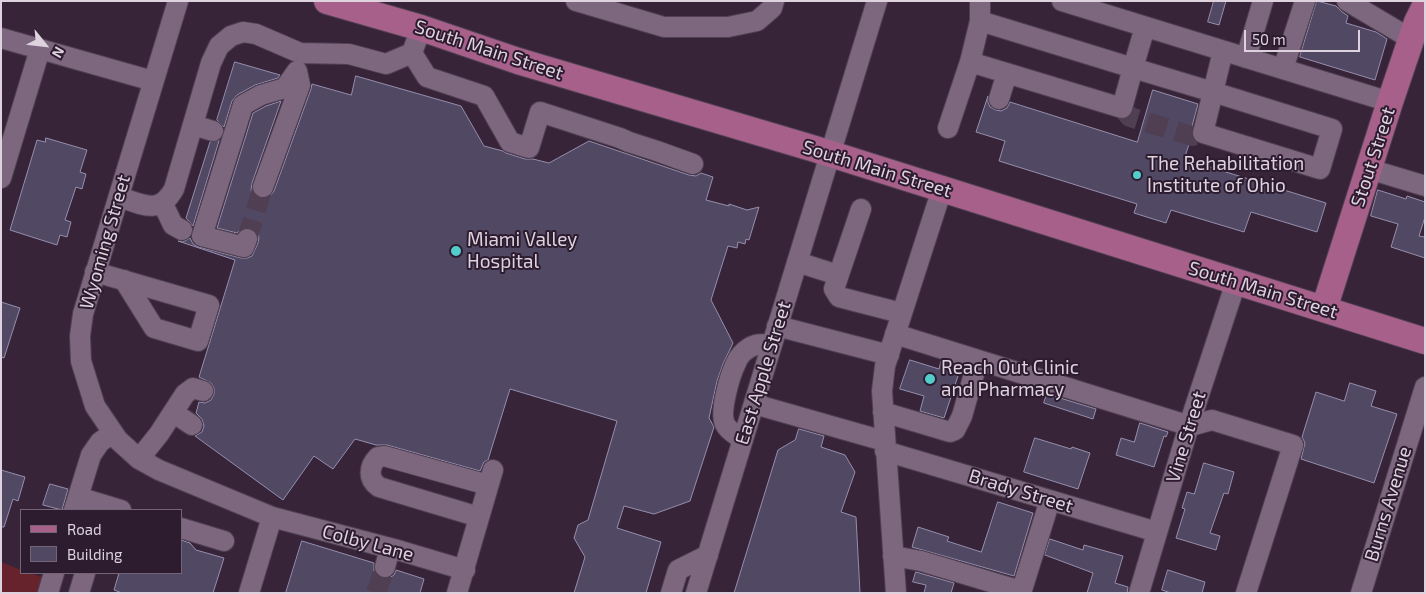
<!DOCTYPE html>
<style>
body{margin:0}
#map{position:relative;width:1426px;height:594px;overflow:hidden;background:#372439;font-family:"Exo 2",sans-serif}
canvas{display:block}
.frame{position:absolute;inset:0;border:2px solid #ded2df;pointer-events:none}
.legend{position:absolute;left:20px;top:509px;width:162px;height:65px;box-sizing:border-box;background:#2d1b2f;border:1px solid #746475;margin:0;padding:6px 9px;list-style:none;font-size:15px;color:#ded2df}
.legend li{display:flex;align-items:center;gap:10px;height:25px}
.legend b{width:25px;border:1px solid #746475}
.north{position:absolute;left:20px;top:20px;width:50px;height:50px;-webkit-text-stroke:4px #2d1b2f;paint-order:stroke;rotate:119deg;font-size:14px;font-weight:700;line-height:20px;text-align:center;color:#ded2df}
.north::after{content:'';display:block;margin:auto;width:18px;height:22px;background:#ded2df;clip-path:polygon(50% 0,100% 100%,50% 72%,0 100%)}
.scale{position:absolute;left:1244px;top:30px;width:116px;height:22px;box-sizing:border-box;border:2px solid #ded2df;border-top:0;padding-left:6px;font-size:15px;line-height:18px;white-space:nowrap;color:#ded2df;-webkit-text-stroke:4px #2d1b2f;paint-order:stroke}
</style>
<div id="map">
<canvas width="1426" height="594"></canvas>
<div class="frame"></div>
<ul class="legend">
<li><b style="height:6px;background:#a7608a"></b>Road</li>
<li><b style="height:14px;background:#514964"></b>Building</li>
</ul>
<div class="north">N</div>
<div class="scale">50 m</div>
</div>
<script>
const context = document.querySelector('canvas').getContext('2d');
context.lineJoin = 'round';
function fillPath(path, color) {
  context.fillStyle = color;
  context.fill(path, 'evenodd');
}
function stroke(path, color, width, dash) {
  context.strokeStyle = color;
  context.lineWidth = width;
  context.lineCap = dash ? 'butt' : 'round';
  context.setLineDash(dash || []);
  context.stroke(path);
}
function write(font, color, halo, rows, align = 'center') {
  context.font = font + ' "Exo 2",sans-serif';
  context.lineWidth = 4;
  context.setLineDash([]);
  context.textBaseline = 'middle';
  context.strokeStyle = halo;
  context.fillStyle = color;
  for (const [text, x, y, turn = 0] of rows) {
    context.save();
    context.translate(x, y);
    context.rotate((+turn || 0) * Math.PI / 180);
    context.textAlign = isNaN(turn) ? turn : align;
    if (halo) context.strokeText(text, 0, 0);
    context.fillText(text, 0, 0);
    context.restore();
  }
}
fillPath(new Path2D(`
 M1,562l20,8v3h9l19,6 -4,14h-44z`), '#66232c');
const building = new Path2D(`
 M1214,1h12l-7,24 -11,-3z
 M1317,1l19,5 5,5 7,5 -2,7 30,9 11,7 -12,41 -75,-23z
 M235,62l45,13 -2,3 -23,7 -18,10 -5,6 -8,26 -7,-7z
 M356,76l105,30 23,40 19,5 3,2 19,6h8l16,4 40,-22 100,34 7,1 5,-3 12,4 -7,23 23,6v-2l18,6 12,-3 -10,33 -3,-1 -1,5 -7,-2 -1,6 -9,-2 -17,54 22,43 -10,21 -6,17 -8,37 5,9 -24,74 -36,13 -30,-8 -7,22 44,14 -15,51h-72l11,-36 -11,-19 4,-13 10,-5 29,-99 -107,-32 -22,71 -4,2 -4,9 -93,-26h-11l-21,-6 -22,30 -19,-13 -31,44 -88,-64 7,-4 2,-6 -2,-7 -6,-6 3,-11 6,1 6,-3 3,-6v-6l-3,-5 -12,-6 36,-117 -57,-19 5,1 7,-4 3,6 6,3 42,11h6l5,-2 6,-13 1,-6 -3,-6 -4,-3 -6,-1 -6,3 -3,3 -20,-5 36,-115 13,-7 15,-5 -29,82 -1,7 3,5 5,3 6,1 5,-3 4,-5 37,-102 1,-5 39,11z
 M1153,90l45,14 -7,26 1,6 -8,23 142,44 -9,29 -66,-20 -7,20 -73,-22 -5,13 -32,-10 3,-9 -138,-43 6,-20 -29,-9 12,-36v6l2,5 6,3 5,1 6,-3 3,-6 127,40z
 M46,138l41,12 -7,22 6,2 -4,15 -6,-2 -11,33 6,2 -4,15 -7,-2 -3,10 -47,-15 27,-90 8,2z
 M219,141l-26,85 -7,-8 24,-76z
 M1378,190l28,9 1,-3 18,6v15l-6,19 6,1v21l-34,-11 7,-23 -27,-8z
 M1,302l19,6 -16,50 -3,-1z
 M910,360l29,9 2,-8 20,6 -17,51 -24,-7 4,-15 -24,-7z
 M1350,383l26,8 -5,15 26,8 -23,69 -73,-24 4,-16 -3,-6 14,-45 28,9z
 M1047,394l49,15 -3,10 -49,-16z
 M1140,423l28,9 -2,5 -2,-1 -10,31 -38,-12 5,-17 13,4z
 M799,429l25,7 -3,11 24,8 10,17 -14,40 15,5 4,76h-126l44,-143 17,-10z
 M1035,438l36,11 1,-2 18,6 -12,36 -54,-17z
 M1204,463l30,9 -6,22 -4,-1 -14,40 10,3 -4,14 -40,-12 9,-29 -3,-1 5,-16 7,2z
 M1,470l24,7 -7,24 -5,-2 -9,28h-3z
 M50,484l18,5 -6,21 -19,-5z
 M998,502l35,11 -19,63 -102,-29 6,-20 31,10 -2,4 34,11z
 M1050,539l33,11 1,-5 39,11 -8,27 13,4 -1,6h-40l6,-20 -48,-18z
 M181,540l9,3 6,7 28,8 -11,35h-91l-8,-3 5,-17h62z
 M302,541l72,22v8l2,4 6,3h7l5,-3 2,-5 28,9 -4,14h-134z
 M1168,570l37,12 -3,11h-31l-9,-3z
 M916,572l38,11 -3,10h-27l2,-8 -13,-3z`);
fillPath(building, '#514964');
stroke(building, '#958eac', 1);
stroke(new Path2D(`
 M1122,108l8,9 62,19 11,-3
 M247,239l16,-52
 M376,593l9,-26`), '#503e52', 20, [20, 10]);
const minor = new Path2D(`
 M178,1l-95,313 -3,22 1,25 14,45 23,34 21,19 20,11 113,47 129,34 64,19
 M576,1l88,26h64l29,-6 15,-13 2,-7
 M1062,1l328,101
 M1347,1l64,38
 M1145,27l-12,41 80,24 10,-41
 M1,38l152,43
 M412,53l15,24 57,19 26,46 19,6 11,-36 80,26 9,4 28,9 36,13
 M1246,58l17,-57
 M970,62l152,46 11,-40 -153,-47v-20
 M1283,69l22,-68
 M1213,92l119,37 -12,40 -117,-36z
 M999,99l8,-26
 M193,125l20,6
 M948,128l22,-66 10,-41
 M1369,169l56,17
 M1,178l39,-129
 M119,197c23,7 40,19 55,-8l37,-126 8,-17 12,-10 12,-4 13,2 44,19 49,1 37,10 26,-11 9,-25
 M163,204l10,21 9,5
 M861,209l-27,80 5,8 62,16
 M247,239l-3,8 -42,-11 41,-131 18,-10 24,-7 12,-17 3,14 -37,102
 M797,262l41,13
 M95,272l114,33 -11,36 -44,-13 -30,-48
 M777,326l112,29
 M895,334l295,92 22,-6 81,25 -47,148
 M754,404l130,37
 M883,412l67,20 5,-2 7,-14 16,-56
 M174,413l18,12
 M743,440c-6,-5 -15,-9 -18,-16 -6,-12 5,-49 11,-61 2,-6 8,-12 13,-15 7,-5 15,-4 23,-4
 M885,451l272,81
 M139,459l20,-25 26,-40 8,-6 10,3
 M78,497l43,13
 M74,510l17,-55 9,-13 13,-9
 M479,517l-100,-30c-12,-8 -10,-21 -1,-30l6,-1 104,29
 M181,528l43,13
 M893,556l28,5 100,30
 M385,567l5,-19
 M48,593l6,-20
 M79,593l6,-20
 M249,593l23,-76
 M457,593l36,-123
 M671,593l7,-23 30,-15
 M696,593l181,-592
 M896,593l-14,-202 3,-25 57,-177
 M1021,593l29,-93
 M1139,593l51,-171 46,-140
 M1361,593l64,-206`);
const major = new Path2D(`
 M327,1l94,27 97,33 297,88 610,192
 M1324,309l66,-207 27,-80 8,-16`);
stroke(minor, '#504052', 22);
stroke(major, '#504052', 28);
stroke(minor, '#7c677e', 20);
stroke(major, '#a7608a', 26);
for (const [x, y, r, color] of [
 [1137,175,5,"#53cdcb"],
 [456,251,6,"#53cdcb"],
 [930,379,6,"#53cdcb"]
]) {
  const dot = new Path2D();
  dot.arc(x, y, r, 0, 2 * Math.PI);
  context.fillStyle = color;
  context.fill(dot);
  stroke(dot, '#2d1b2f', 2);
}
write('19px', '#ded2df', '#2d1b2f', [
 ["South Main Street",489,50,18],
 ["Stout Street",1373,157,-72],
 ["South Main Street",877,169,17],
 ["Wyoming Street",105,242,-74],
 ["South Main Street",1263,290,17],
 ["East Apple Street",763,373,-73],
 ["Vine Street",1186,437,-73],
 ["Brady Street",1021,491,17],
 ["Burns Avenue",1388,504,-73],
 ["Colby Lane",368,543,15]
]);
write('19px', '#ded2df', '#2d1b2f', [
 ["The Rehabilitation",1147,164],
 ["Institute of Ohio",1147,186],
 ["Miami Valley",467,240],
 ["Hospital",467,262],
 ["Reach Out Clinic",941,368],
 ["and Pharmacy",941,390]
], 'left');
</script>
